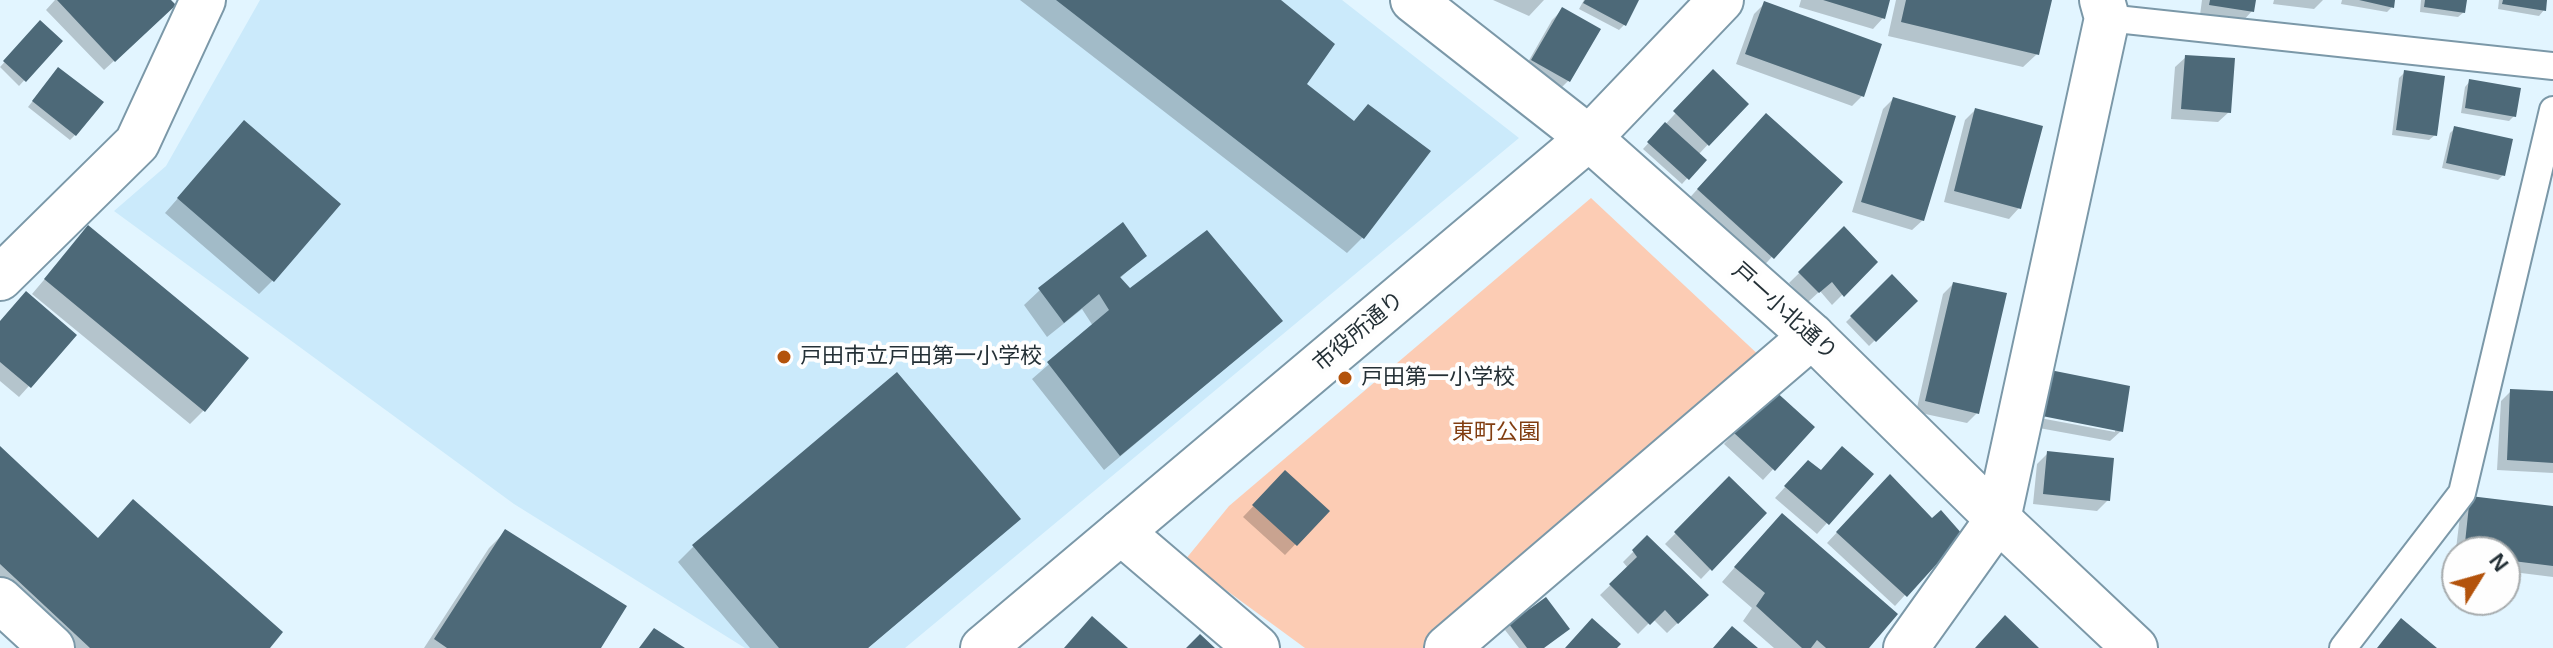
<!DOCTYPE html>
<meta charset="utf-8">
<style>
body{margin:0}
#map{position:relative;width:2553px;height:648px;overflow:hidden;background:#e2f5ff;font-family:Helvetica,sans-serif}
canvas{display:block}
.north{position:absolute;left:2441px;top:536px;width:80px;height:80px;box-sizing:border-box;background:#fefefe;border:2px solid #a7acae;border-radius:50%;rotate:53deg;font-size:22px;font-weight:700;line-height:32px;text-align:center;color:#243036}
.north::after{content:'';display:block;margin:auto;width:28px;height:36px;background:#b3530c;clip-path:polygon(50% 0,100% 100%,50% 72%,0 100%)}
</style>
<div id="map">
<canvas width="2553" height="648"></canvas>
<div class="north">N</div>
</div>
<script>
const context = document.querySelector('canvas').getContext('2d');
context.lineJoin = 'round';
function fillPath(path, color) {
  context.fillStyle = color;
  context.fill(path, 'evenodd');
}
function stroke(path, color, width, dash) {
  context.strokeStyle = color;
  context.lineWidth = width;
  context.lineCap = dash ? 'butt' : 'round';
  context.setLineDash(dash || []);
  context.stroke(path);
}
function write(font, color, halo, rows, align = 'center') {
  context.font = font + ' Helvetica,"Noto Sans JP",sans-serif';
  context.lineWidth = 8;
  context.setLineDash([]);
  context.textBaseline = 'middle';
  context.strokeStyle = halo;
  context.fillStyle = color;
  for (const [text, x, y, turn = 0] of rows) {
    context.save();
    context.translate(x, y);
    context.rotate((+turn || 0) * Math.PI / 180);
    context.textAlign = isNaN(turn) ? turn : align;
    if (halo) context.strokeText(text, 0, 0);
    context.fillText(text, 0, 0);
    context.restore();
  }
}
fillPath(new Path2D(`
 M260,0h1082l177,138 -614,510h-160l-231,-144 -400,-293 52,-45z`), '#cbeafb');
fillPath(new Path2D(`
 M1591,198l172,161 -339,289h-119l-120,-88 44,-54z`), '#fcccb4');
fillPath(new Path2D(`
 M55,0h113l-5,16 -59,54 -58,-60z
 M1020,0h258l27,84 58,153 -16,16z
 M1493,0h51l-15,16z
 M1584,0h53l-13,25 -5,5 -40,-21z
 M1801,0h87l-5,18 -10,11 -74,-22z
 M1896,0h154l-13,54 -14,13 -135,-31z
 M2202,0h52l-2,11 -10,11 -42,-7z
 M2274,0h49l-9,9 -41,-5z
 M2342,0h51l-1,7 -5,5 -46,-8z
 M2421,0h44l-1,12 -6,5 -38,-5z
 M2499,0h46l-1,10 -5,6 -41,-7z
 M1765,3l97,93 -10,10 -116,-42 18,-50z
 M1563,9l5,72 -10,10 -35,-20 29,-51z
 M40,23l20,18 -41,45 -19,-19z
 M2186,57l43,55 -11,10 -47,-3 4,-52z
 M1713,72l33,32 -48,51 6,5 -22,24 -39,-35z
 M2405,72l30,63 -6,5 -37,-5 7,-57z
 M53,75l22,60 -5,5 -42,-33z
 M2470,81l44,35 -5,5 -48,-8 4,-26z
 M1893,99l30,121 -11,10 -60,-18 31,-103z
 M1975,110l44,98 -10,11 -65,-17 21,-82z
 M244,123l29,157 -14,14 -94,-81z
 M2455,128l48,47 -5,5 -56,-12 8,-35z
 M1752,129l88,53 -81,89 -75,-67z
 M88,228l116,182 -14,14 -158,-130z
 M1844,229l31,33 -43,43 -12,-14 -12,11 -19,-19z
 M1144,256l-25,23 11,11 134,46 -160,134 -72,-91 61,-53 -11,-17 -35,28 -23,-32 16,-15z
 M1892,277l23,24 -46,45 -23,-24z
 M1953,284l24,129 -10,10 -51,-11 27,-118z
 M0,323l74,13 -55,61 -19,-16z
 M2511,391l42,2v80l-56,-3 4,-69z
 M1762,402l50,25 -49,53 -39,-36z
 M2029,416l86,16v-4l6,3 -11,10 -82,-15z
 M0,449l97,91 170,108h-211l-56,-52z
 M2048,453l60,47 -11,11 -64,-7 4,-40z
 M1820,472l51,2 -54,60 -42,-36 23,-25z
 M1285,473l42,38 -42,44 -42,-38z
 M1729,479l35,34 -63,66 -36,-35z
 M1879,487l26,108 -10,11 -68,-63z
 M2471,498l82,10v69l-48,-6v-19h-48v14l-3,-1 7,-57z
 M1768,529l99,119h-93l-31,-27 9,-13 -30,-26z
 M505,532l94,116h-175l65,-100z
 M1002,534l-134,114h-118l-72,-86 16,-16z
 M1647,538l60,57 -40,38 -14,-14 -15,15 -38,-39 28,-27 -5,-6z
 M1510,625l33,23h-24l-14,-18z`), '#0003');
fillPath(new Path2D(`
 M57,0h114l5,5 -61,57z
 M1056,0h225l54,44 -28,40 47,37 14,-17 63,47 -67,88z
 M1585,0h54l-13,26 -43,-23z
 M1823,0h67l-5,19z
 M1906,0h146l-13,55 -138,-33z
 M2210,0h46l-2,12 -45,-7z
 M2359,0h36l-1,8z
 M2425,0h42l-2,13 -41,-6z
 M2503,0h44l-1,11 -44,-7z
 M1764,1l118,43 -18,53 -119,-43z
 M1562,7l39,22 -31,53 -39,-22z
 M40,20l23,21 -37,41 -23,-21z
 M2185,55l50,3 -4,55 -50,-4z
 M58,67l46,35 -28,34 -44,-35z
 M1713,69l36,35 -40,42 -36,-35z
 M2404,70l41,6 -8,60 -41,-6z
 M2469,79l52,9 -5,29 -51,-9z
 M1893,97l63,19 -32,105 -63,-19z
 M1975,108l68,18 -22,83 -67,-18z
 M1766,113l77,69 -69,77 -77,-70z
 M244,120l97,84 -67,78 -97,-84z
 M1665,122l42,38 -18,20 -42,-38z
 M2454,126l59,13 -8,37 -59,-13z
 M1123,222l24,34 -27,21 10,11 77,-58 76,91 -163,135 -73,-94 62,-52 -10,-16 -35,29 -26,-35z
 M88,225l161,133 -44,54 -161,-133z
 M1844,226l34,36 -34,35 -12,-15 -13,11 -21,-21z
 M1892,274l26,27 -42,41 -26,-26z
 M1953,282l54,11 -28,121 -54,-13z
 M26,291l51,44 -46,53 -31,-26v-41z
 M2045,369l85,17 -7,46 -86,-17z
 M897,372l124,147 -153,129h-89l-87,-103z
 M1773,389l42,38 -40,44 -42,-39z
 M2510,389l43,2v72l-46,-3z
 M0,446l98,92 35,-39 150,133 -13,16h-180l-90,-84z
 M1842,446l32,28 -45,51 -45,-39 24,-26 13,10z
 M2047,451l67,7 -4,43 -67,-7z
 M1285,470l45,41 -33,35 -45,-41z
 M1890,474l42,44 9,-8 22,25 -56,62 -71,-65z
 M1729,476l38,37 -55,58 -38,-39z
 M2470,496l83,10v60l-48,-6v-8h-41z
 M1782,513l116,101 -29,34h-43l-9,-8 -6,8h-9l-46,-42 9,-13 -31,-26z
 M505,529l122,77 -26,42h-154l-13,-9z
 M1647,535l62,60 -31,29 -13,-14 -15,15 -41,-41 28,-27 -5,-7z
 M1546,597l24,32 -26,19h-17l-18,-24z
 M2005,615l34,33h-64z
 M1092,616l36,32h-64z
 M1592,618l29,26 -4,4h-52z
 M2401,618l36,30h-60z
 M1732,626l26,22h-45z
 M654,628l31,20h-46z
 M1200,634l15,14h-29z`), '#4d6978');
const service = new Path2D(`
 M2107,18l446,48
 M2343,648l119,-155 91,-383`);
const minor = new Path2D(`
 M0,278l137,-135 66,-143
 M1121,532l136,116
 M1447,648l365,-312
 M1906,648l92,-129 109,-501 -5,-18`);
const tertiary = new Path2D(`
 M1413,0l176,138 223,198 186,183 137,129
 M0,600l52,48
 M983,648l606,-510 132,-138`);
stroke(service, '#7b98a8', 30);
stroke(minor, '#7b98a8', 48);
stroke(tertiary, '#7b98a8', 48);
stroke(service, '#fff', 26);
stroke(minor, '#fff', 44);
stroke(tertiary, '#fff', 44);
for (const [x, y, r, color] of [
 [784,357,8,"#b3530c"],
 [1345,378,8,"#b3530c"]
]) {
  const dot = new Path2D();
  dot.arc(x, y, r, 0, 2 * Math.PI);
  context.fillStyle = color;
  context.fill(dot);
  stroke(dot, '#fefefe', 3);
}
write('22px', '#243036', '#fefefe', [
 ["戸一小北通り",1784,312,42],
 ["市役所通り",1359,332,-40]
]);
write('22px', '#243036', '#fefefe', [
 ["戸田市立戸田第一小学校",800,357],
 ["戸田第一小学校",1361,378]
], 'left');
write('22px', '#813d10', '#fefefe', [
 ["東町公園",1496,433]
]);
</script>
